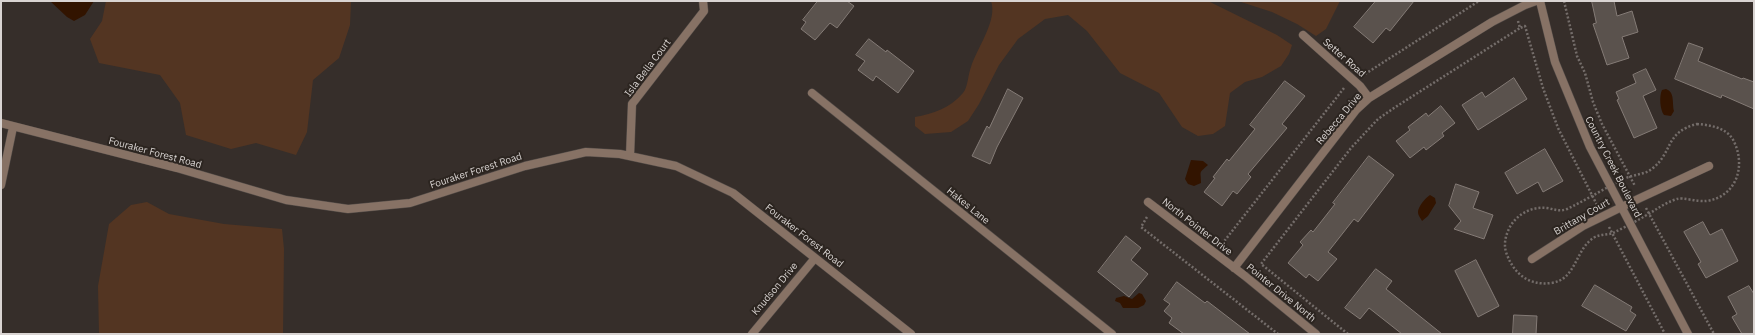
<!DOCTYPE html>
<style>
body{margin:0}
#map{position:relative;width:1755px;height:335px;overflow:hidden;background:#362e2a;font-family:"IBM Plex Sans",sans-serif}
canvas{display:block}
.frame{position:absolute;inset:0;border:2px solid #d9d4d2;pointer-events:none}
</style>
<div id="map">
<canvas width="1755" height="335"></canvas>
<div class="frame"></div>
</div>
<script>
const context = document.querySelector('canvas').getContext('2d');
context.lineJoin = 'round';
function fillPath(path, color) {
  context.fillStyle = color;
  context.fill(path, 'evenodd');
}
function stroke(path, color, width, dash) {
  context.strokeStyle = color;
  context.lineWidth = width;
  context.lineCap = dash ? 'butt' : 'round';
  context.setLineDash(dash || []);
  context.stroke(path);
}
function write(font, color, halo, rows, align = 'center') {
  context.font = font + ' "IBM Plex Sans",sans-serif';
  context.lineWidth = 4;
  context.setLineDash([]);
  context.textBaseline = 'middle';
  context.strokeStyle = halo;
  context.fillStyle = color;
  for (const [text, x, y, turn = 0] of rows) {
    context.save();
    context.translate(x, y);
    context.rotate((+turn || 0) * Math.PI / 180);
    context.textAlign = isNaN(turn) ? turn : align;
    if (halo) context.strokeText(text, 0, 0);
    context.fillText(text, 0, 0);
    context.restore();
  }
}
fillPath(new Path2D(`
 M106,1h245l-1,24 -11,33 -26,22 -6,52 -11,23 -40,-12 -25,6 -45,-14 -6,-32 -20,-28 -61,-12 -9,-24 12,-18z
 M991,1h217l69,34 15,10 -3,9 -8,12 -19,11 -17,5 -15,11 -5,33 -12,8 -15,2 -16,-9 -23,-34 -39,-20 -33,-42 -19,-16 -23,4 -27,20 -19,26 -20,39 -11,17 -17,11 -26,2 -10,-8v-9c18,-3 35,-9 48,-24 5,-6 5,-19 8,-26 6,-19 27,-47 20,-66z
 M1238,1h102l-14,28 -10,7 -19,-12 -25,-12z
 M147,202l22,12 55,10 58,5 2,20 -1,85h-184l-1,-48 11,-62 22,-19z`), '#533522');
fillPath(new Path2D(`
 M50,1h44l-9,14 -11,6 -7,-4z
 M1666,89c9,3 6,14 8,22l-3,5 -7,-1c-4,-5 -5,-19 -2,-25z
 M1191,160l12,1 5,4c-10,9 -7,5 -7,18l-7,3 -6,-2 -3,-5z
 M1430,195l5,3 1,5 -8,13 -6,5c-1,-3 -4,-5 -4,-9 0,-5 7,-14 12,-17z
 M1139,293l3,1 4,7 -2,4 -6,3h-15l-3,-5 -5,-2 1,-3 8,-2 8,3z`), '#321400');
const building = new Path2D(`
 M818,1h29l7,5 -17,22 -7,-5 -15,17 -14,-11 5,-7 -3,-2z
 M1376,1h38l-24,30 -4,-3 -13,15 -19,-16z
 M1592,1h22l3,15 15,-5 6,21 -16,5 7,21 -22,7 -14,-41 3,-1z
 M869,39l17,13 1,-2 27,21 -16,22 -22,-17 -3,5 -15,-11 7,-9 -9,-6z
 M1689,43l14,5 -5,13 44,18 1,-1 11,4v27l-32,-14 -1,3 -46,-19z
 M1646,69l10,21 -13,6 14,32 -23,10 -17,-38 2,-1 -3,-7 20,-9 -3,-8z
 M1514,78l13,21 -49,31 -16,-25 20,-13 3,5z
 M1285,81l20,15 -23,28 5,4 -39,46 3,3 -14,17 -4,-3 -11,15 -18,-14 11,-14 -2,-1 14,-18 2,2 26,-32 -5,-4z
 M1008,89l15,9 -26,49 -7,17 -18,-8 15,-30 2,2z
 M1441,106l14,17 -13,10 2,3 -18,14 -2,-3 -14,11 -14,-17 14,-11 -2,-3 18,-14 2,3z
 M1545,149l18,32 -20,11 -5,-10 -21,12 -12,-21z
 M1369,156l25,19 -36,47 -4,-3 -26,33 9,7 -19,22 -9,-7 -3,4 -18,-15 15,-18 -3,-3 11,-12 2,2 22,-28 -2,-1z
 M1456,184l23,8 -6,16 20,7 -9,24 -30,-10 7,-8 -12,-15z
 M1703,222l7,13 12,-6 16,32 -32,17 -8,-14 3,-2 -17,-30z
 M1126,236l15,12 -10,12 17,14 -19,23 -31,-25z
 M1476,260l23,46 -21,11 -23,-46z
 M1376,269l16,12 -6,8 56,45h-40l-33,-26 -9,11 -15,-11z
 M1177,282l28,21 2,-2 43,33h-66l-15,-11 3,-5 -8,-7 6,-7 -6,-4z
 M1595,285l37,22 -2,4 6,4 -10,16 -44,-25z
 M1749,286l5,8v40h-12l-10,-17 5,-3 -9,-17z
 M1514,315l23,1 -1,18h-23z`);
fillPath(building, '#5a524d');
stroke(building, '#847b76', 1);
const street = new Path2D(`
 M1540,1l15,61 35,85 98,187
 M1303,35l57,51 9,12
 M812,93l300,241
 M1,123l176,45 109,32 62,9 62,-6 115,-37 61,-14 34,2 56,12 57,27 178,141
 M630,156l2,-52 72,-93 -1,-10
 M1,185l12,-58
 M1148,202l97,74 71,58
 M1532,259l51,-33 55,-27 71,-33
 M1234,268l122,-158 13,-12 123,-76 33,-17 11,-4
 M752,334l63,-76`);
stroke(street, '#534c48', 9);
stroke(new Path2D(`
 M1564,1l13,55 8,17 8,29 9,22 33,62
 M1518,21l2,7 5,-2 18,62 15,40 39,77
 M1365,74l114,-73
 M1697,124c12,1 27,3 35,14 15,25 6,59 -26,63 -9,1 -23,-4 -29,-2 -13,4 -21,11 -32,17 -10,6 -22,12 -32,17 -6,2 -12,1 -18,4 -20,11 -18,43 -44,46 -23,3 -38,-10 -45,-31 -2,-7 -1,-14 2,-21 6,-15 22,-25 39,-23 7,1 12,4 20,1 19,-9 38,-21 57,-30 10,-5 21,-4 29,-11 20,-16 12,-36 44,-44z
 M1646,208l68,126
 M1147,217l-6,10 137,107
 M1609,227l56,107
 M1222,244l122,-156
 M1348,334l-87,-70 90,-116 27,-29 16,-11 126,-80`), '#746d6a', 2.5, [2, 2]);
stroke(street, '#877265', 8);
write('10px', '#d9d4d2', '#2c2520', [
 ["Setter Road",1344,58,41],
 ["Isla Bella Court",648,68,-53],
 ["Rebecca Drive",1339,119,-50],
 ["Fouraker Forest Road",155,153,15],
 ["Country Creek Boulevard",1613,167,63],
 ["Fouraker Forest Road",476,171,-18],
 ["Hakes Lane",968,206,39],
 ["Brittany Court",1582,217,-30],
 ["North Pointer Drive",1197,227,38],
 ["Fouraker Forest Road",804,236,38],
 ["Knudson Drive",775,289,-50],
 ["Pointer Drive North",1281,293,39]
]);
</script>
